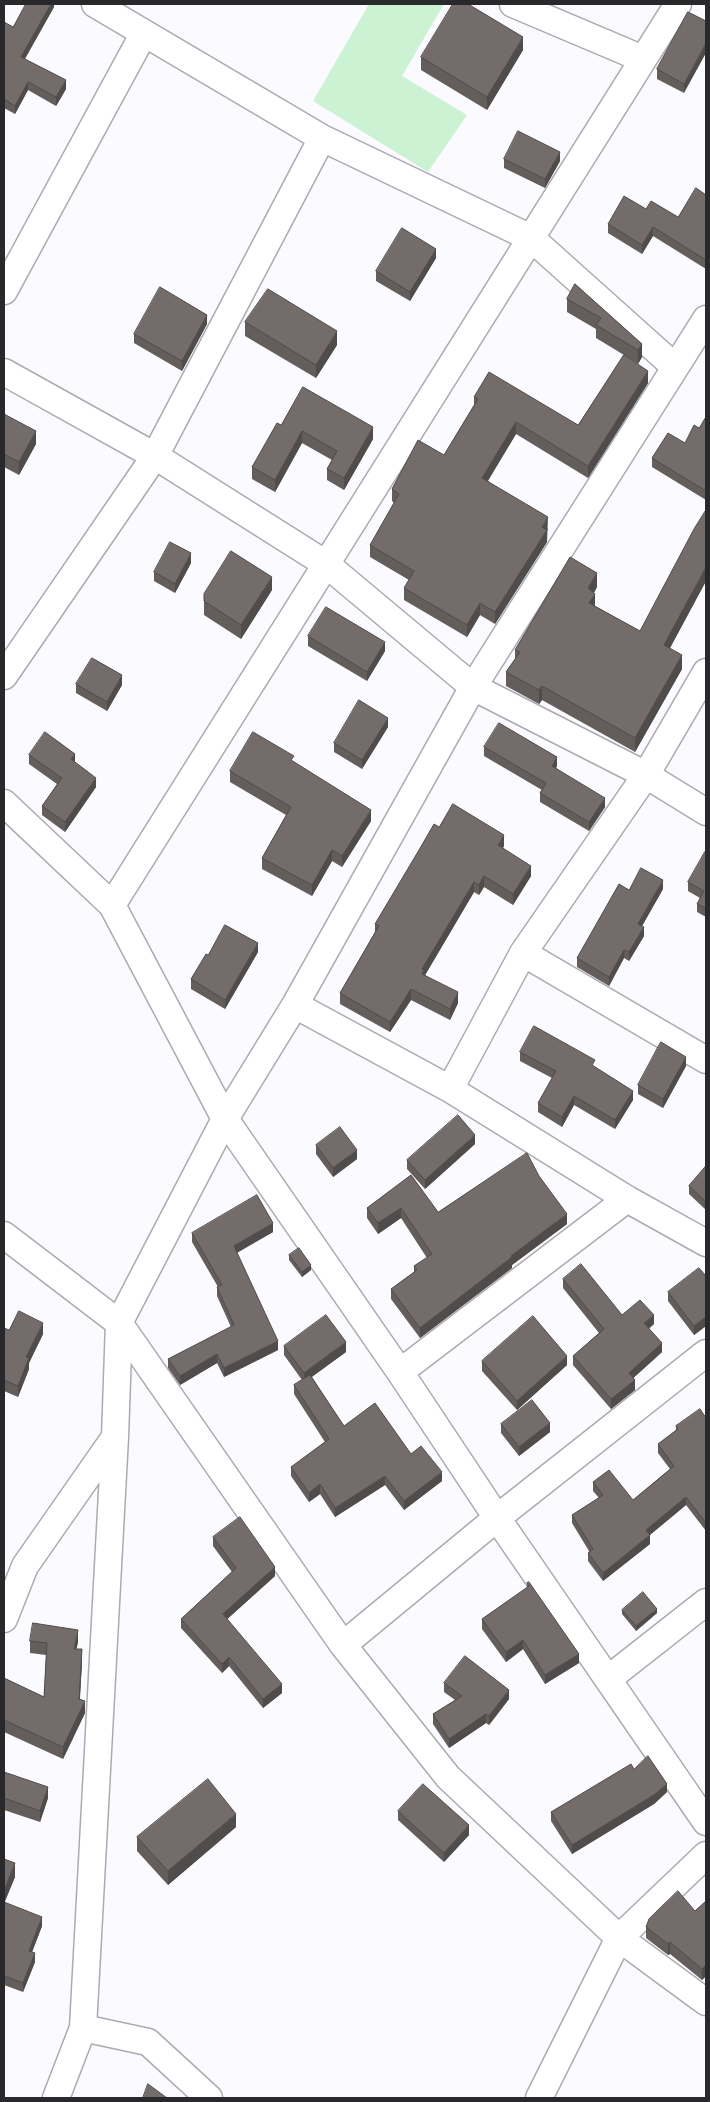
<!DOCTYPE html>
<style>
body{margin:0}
#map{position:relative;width:710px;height:2102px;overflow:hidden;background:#fbfafe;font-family:"Source Sans 3",sans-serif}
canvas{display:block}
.frame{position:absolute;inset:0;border:5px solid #29282b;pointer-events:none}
</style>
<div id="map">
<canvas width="710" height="2102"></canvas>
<div class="frame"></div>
</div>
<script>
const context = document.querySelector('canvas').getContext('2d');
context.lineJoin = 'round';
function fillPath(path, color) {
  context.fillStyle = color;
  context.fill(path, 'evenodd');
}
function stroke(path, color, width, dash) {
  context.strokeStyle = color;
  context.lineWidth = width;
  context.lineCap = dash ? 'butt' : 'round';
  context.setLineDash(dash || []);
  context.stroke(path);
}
fillPath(new Path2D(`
 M369,4h75l-42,72 65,39 -39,57 -115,-71z`), '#ccf2d4');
const street = new Path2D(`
 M95,4l227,134 209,100 144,129
 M513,4l130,55
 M4,291l140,-258
 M4,372l151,84 171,108 147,123 173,88 60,37
 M4,676l151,-220 167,-318
 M4,803l108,102 113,214 175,253 97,146 209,304
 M112,905l566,-901
 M523,953l183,107
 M295,1005l155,84 177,110 79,44
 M450,1089l73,-136 123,-178 60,-103
 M4,1235l115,88 224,322 105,132 171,161 87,64
 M400,1372l227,-173
 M4,1619l21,-53 90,-129
 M343,1645l154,-127 209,-165
 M608,1679l98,-77
 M83,2028l65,14 61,56
 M56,2098l27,-70 32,-591 4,-114 106,-204 70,-114 178,-318 233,-368
 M539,2098l80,-160 87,-83`);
stroke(street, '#acaab1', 29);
stroke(street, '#fff', 26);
fillPath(new Path2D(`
 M54,4v3l-29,52 41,30 -10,17 -28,-16 -13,24 -11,-6v-86l9,5z
 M688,12l-4,81 -27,-14v-10z
 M523,50l-36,60 -66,-40v-13z
 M504,159l56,2 -15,27 -41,-20z
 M706,195v74l-53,-33 -11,18 -34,-21v-9l38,-15 32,8z
 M436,258l-26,43 -34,-20v-10z
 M575,284l67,60v13l-4,7 -14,-9 24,28 -60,95 -72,-44 -28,47 60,48 -1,2v11l-52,82 -15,-9 -13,22 -63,-37v-12l5,-8 -39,-23v-12l24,-42 -2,-2v-12l52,-34 30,-50v-8l104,28 46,-70 -28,-17v-9l-29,-17v-13z
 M245,322l92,23 -21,33 -71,-42z
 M207,324l-25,47 -48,-28v-9z
 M4,414l32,30 -17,31 -15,-8z
 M706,417v83l-54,-33v-9l33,-15 14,-15z
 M281,425l92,14 -29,51 -17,-10v-11l5,-9 -30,-17 -27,49 -23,-13v-12z
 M191,563l-16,30 -21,-12v-9z
 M706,581l-36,67 12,21 -47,83 -93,-52 -3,4 -33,-18v-14l9,-13v-9l82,-63 -3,6 1,13 45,25z
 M272,590l-31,49 -37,-24v-21z
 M308,636l77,15 -18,30 -59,-35z
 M76,684l46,1 -15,26 -31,-18z
 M388,727l-26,42 -28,-17v-9z
 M484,747l73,19 -1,2 49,39 -16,24 -49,-29v-9l2,-3 -58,-34z
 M29,755l46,7 21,25 -31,45 -23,-17v-9l15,-22 -28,-20z
 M294,762l77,59 -29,46 -10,-6 -20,35 -50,-27v-11l24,-43 -56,-33v-11z
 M439,827l65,19 -1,2 28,28 -18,29 -29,-18 -5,8 -5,-3 -49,83 33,28 -8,17 -39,-20 -21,32 -50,-28v-11l35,-61v-8z
 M706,853v64l-9,-5v-8l3,-6 -12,-7v-9z
 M663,889l-21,37 2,10 -15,25 -5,-3 -15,28 -32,-19v-9l52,-68z
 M258,952l-33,57 -34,-20v-10l17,-24z
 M520,1052l75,15 38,33 -18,29 -41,-24 -12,22 -24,-15v-9l14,-25 -32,-17z
 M686,1066l-23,42 -25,-14v-9z
 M475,1144l-50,45 -18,-20v-9z
 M316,1145l41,14 -24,18 -17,-23z
 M706,1166v44l-17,-16v-8z
 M411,1175l27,37 129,12 -55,41v3l-92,70 -29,-39v-10l23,-17v-6l13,-8 -26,-40 -23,16 -11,-16v-10z
 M273,1232l-36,21 41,97 -54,27 -7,-14 -37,22 -12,-17v-9l63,-32 -14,-31v-9h1l-26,-45v-9z
 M289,1255l22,15 -9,7 -13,-17z
 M706,1276v50l-12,9 -26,-34v-9z
 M563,1279l59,36 32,9 -5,4 13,24 -29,26 2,12 -24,19 -38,-44v-9l26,-23 -36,-45z
 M4,1328l5,2 34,4 -14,29v6l-11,28 -14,-6z
 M284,1346l62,6 -34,25 32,49 67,28 31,27 -38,29 -19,-25 -50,32 -15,-23 -11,8 -18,-26v-9l34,-25 -31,-48v-9l8,-5 -18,-25z
 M482,1361l85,4 -50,45 -35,-39z
 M706,1418v113l-20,-26 -36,30v9l-47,37 -15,-20v-8l1,-2 -17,-28v-8l27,-17 -6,-7v-9l40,18 37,-31 -12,-16v-9l18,-14v-4z
 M501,1424l49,8 -31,24 -18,-23z
 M213,1537l62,39 -48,43 55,74 -19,15 -34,-42 -7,7 -41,-45v-9l51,-47 -19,-26z
 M527,1583l52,80 -34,21 -22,-35 -17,13 -24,-33v-10l45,-31z
 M622,1610l35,3 -21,18 -14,-17z
 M30,1641l48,1 -2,7 6,12 -2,38 5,14 -22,46 -59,-27v-54l40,19 2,-42 -16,-2z
 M444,1683l65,16 -20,26 -3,-2 -37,25 -16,-24v-10l22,-14 -11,-8z
 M634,1769l33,23 -13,12 -82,50 -21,-33v-9z
 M4,1772l44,26 -8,24 -36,-12z
 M398,1811l71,24 -25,27 -46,-42z
 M236,1827l-68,58 -31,-34v-14z
 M4,1859l11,18 -11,25 38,24 -10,26 3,10 -12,30 -19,-7z
 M706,1901v75l-4,4 -32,-26 -2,1 -22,-17v-11l49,-16z`), '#635d5c');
fillPath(new Path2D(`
 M51,4h3v3l-33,58v-8z
 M523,37v13l-36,60v-13z
 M706,43v10l-22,40v-9z
 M66,80v9l-10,17v-9z
 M28,82v8l-13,24v-8z
 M560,152v9l-15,27v-9z
 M653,227v9l-11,18v-9z
 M436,249v9l-26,43v-9z
 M207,315v9l-25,47v-10z
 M337,331v14l-21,33v-13z
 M642,344v13l-4,7v-14z
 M648,371v12l-60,95v-12z
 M516,422v12l-34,56v-12z
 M373,427v12l-29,51v-12z
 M36,431v13l-17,31v-13z
 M302,431v12l-27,49v-12z
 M548,517l-1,25 -52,82v-12z
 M191,553v10l-16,30v-9z
 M706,567v14l-42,78v-14z
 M597,573v14l-9,15v-14z
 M272,577v13l-31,49v-14z
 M595,594v14l-6,-5z
 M480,603v12l-13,22v-12z
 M385,642v9l-18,30v-9z
 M682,655v14l-47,83v-14z
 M122,675v10l-15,26v-9z
 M542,686v14l-3,4v-14z
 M388,718v9l-26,42v-9z
 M75,754v9l-4,-4z
 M557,757v9l-5,9v-9z
 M96,778v9l-31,45v-10z
 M605,798v9l-16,24v-9z
 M371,810v11l-29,46v-11z
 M504,835v11l-6,10v-11z
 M332,850v11l-20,35v-11z
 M531,866v10l-18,29v-11z
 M484,876v11l-5,8v-10z
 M663,880v9l-25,44v-9z
 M474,882v10l-50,85 -2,7v-15z
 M644,927v9l-15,25v-9z
 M258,943v9l-33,57v-9z
 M624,950v8l-15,28v-9z
 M411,989v11l-21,32v-10z
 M458,992v11l-8,17v-11z
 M686,1057v9l-23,42v-9z
 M633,1091v9l-18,29v-9z
 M574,1096v9l-12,22v-10z
 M475,1135v9l-50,45v-9z
 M357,1150v9l-24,18v-9z
 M401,1208v10l-23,16v-11z
 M567,1214v10l-55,41v3l-92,70v-10l91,-72z
 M273,1223v9l-39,22v-8z
 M311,1265v5l-9,7v-5z
 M654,1315v9l-10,9v-10z
 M706,1317v9l-12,9v-9z
 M43,1323v11l-14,29v6l-11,28v-11l8,-29z
 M278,1341v9l-54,27v-9z
 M346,1342v10l-42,30v-9z
 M662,1343v9l-33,30v-9z
 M217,1354v9l-37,22v-9z
 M567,1356v9l-50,45v-9z
 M635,1380v10l-24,19v-10z
 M550,1423v9l-31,24v-9z
 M442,1472v9l-38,29v-9z
 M385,1476v9l-50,32v-9z
 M320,1484v10l-11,8v-9z
 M686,1497v8l-40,33v-8z
 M650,1535v9l-47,37v-8z
 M275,1567v9l-52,47v-9z
 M657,1609v4l-21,18v-5z
 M78,1630v12l-4,19v-12z
 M523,1640v9l-17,13v-10z
 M82,1649v12l-3,50v-12z
 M579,1654v9l-34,21v-9z
 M229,1657v9l-7,7v-9z
 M282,1684v9l-19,15v-9z
 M509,1690v9l-20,26v-9z
 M85,1701v12l-22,46v-12z
 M486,1714v9l-37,25v-9z
 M667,1784v8l-13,12 -82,50v-9z
 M48,1787v11l-8,24v-11z
 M236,1814v13l-68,58v-14z
 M469,1825v10l-25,27v-9z
 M15,1863v14l-11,27v-13z
 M42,1917v9l-13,34v-9z
 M670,1942v12l-2,1v-11z
 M35,1953v9l-12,30v-9z
 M706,1965v11l-4,4v-11z`), '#504c4b');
const building = new Path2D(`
 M26,4h25l-30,53 45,23 -10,17 -28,-15 -13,24 -11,-7v-77l9,5z
 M453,4h15l55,33 -36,60 -66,-40z
 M688,12l18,9v22l-22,41 -27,-15z
 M518,131l42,21 -15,27 -41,-20z
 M696,188l10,7v65l-53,-33 -11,18 -34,-21 16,-28 22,13 5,-8 27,16z
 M402,228l34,21 -26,43 -34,-21z
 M575,284l67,60 -4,6 -42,-25 5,-7 -34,-19z
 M160,287l47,28 -25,46 -48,-27z
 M268,289l69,42 -21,34 -71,-43z
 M624,355l24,16 -60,95 -72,-44 -34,56 66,39 -6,10 5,3 -52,82 -15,-9 -13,22 -63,-37 10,-17 -44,-26 29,-51 -7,-5 26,-49 26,15 34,-56 -4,-2 15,-25 89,53z
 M303,387l70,40 -29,51 -17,-9 10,-18 -35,-20 -27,49 -23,-13 25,-44 4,2z
 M4,414l32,17 -17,31 -15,-8z
 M706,417v74l-54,-33 16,-25 17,10 9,-18 5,3z
 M706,510v57l-42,78 18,10 -47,83 -93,-52 -3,4 -33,-18 14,-20 -5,-2 55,-93 27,16 -9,15 7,6 -6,9 51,28 54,-102z
 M170,542l21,11 -16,31 -21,-12z
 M231,551l41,26 -31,48 -37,-24v-7z
 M326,607l59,35 -18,30 -59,-36z
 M92,658l30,17 -15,27 -31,-18z
 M359,700l29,18 -26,42 -28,-17z
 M499,723l58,34 -5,9 53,32 -16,24 -49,-29 6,-10 -62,-36z
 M45,732l30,22 -4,5 25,19 -31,44 -23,-16 20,-28 -33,-23z
 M253,732l41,24 -3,4 80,50 -29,46 -10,-6 -20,35 -50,-27 29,-51 -61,-36z
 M453,804l51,31 -6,10 33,21 -18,28 -29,-18 -5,9 -5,-3 -52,87 2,1 -2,4 36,18 -8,17 -39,-20 -21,33 -50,-29 39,-67 -4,-2 44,-74 15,-26 5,3z
 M705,852l1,1v55l-9,-4 7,-13 -16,-9z
 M641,868l22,12 -25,44 6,3 -15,25 -5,-2 -15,27 -32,-19 42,-74 10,6z
 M225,925l33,18 -33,57 -34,-21 15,-25 2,1z
 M534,1026l61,34 -3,5 41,26 -18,29 -41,-24 -12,21 -24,-14 18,-32 -36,-19z
 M661,1042l25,15 -23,42 -25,-14z
 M458,1115l17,20 -50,45 -18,-20z
 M340,1127l17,23 -24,18 -17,-23z
 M527,1153l12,23 28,38 -56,42 1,1 -92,71 -29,-39 26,-19 -3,-4 18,-12 -31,-46 -23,15 -11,-15 44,-33 27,37z
 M706,1166v36l-17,-16z
 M257,1195l16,28 -39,23 44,95 -54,27 -7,-14 -37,22 -12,-17 66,-34 -17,-38 5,-2 -30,-52z
 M299,1248l12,17 -9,7 -13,-17z
 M581,1264l41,51 18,-15 14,15 -10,8 18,20 -33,30 6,7 -24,19 -38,-43 31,-27 -41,-50z
 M699,1268l7,8v41l-12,9 -26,-34z
 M19,1311l24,12 -17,34 3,1 -11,28 -14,-6v-52l5,2z
 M326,1315l20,27 -42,31 -20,-27z
 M533,1316l34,40 -50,45 -35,-40z
 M310,1375l34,51 31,-23 36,51 10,-8 21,26 -38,29 -19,-25 -50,32 -15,-24 -11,9 -18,-26 38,-28 -35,-54z
 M532,1400l18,23 -31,24 -18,-23z
 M700,1409l6,9v105l-20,-26 -40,33 4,5 -47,38 -15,-20 5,-4 -21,-34 31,-20 -10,-13 16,-12 24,30 41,-34 -16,-22 20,-15 -2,-3z
 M240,1517l35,50 -52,47 59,70 -19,15 -34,-42 -7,7 -41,-45 55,-51 -23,-31z
 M529,1582l50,72 -34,21 -22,-35 -17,12 -24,-33 47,-33 -2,-3z
 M643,1592l14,17 -21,17 -14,-16z
 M33,1623l45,7 -4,19h8l-3,50 6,2 -22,46 -59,-27v-42l40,19 3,-54 -17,-2z
 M465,1656l44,34 -20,26 -3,-2 -37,25 -16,-25 29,-18 -18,-13z
 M648,1756l19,28 -13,11 -82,50 -21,-33 80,-48 3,5z
 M4,1772l44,15 -8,24 -36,-13z
 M208,1779l28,35 -68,57 -31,-34z
 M423,1784l46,41 -25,28 -46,-42z
 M4,1859l11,4 -11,28z
 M678,1891l17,20 11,-10v64l-4,4 -32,-27 -2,2 -22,-17 3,-8z
 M4,1902l38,15 -13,34 6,2 -12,30 -19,-7z
 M148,2084l19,14h-24z`);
fillPath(building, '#736c6b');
stroke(building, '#504c4b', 1);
</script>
